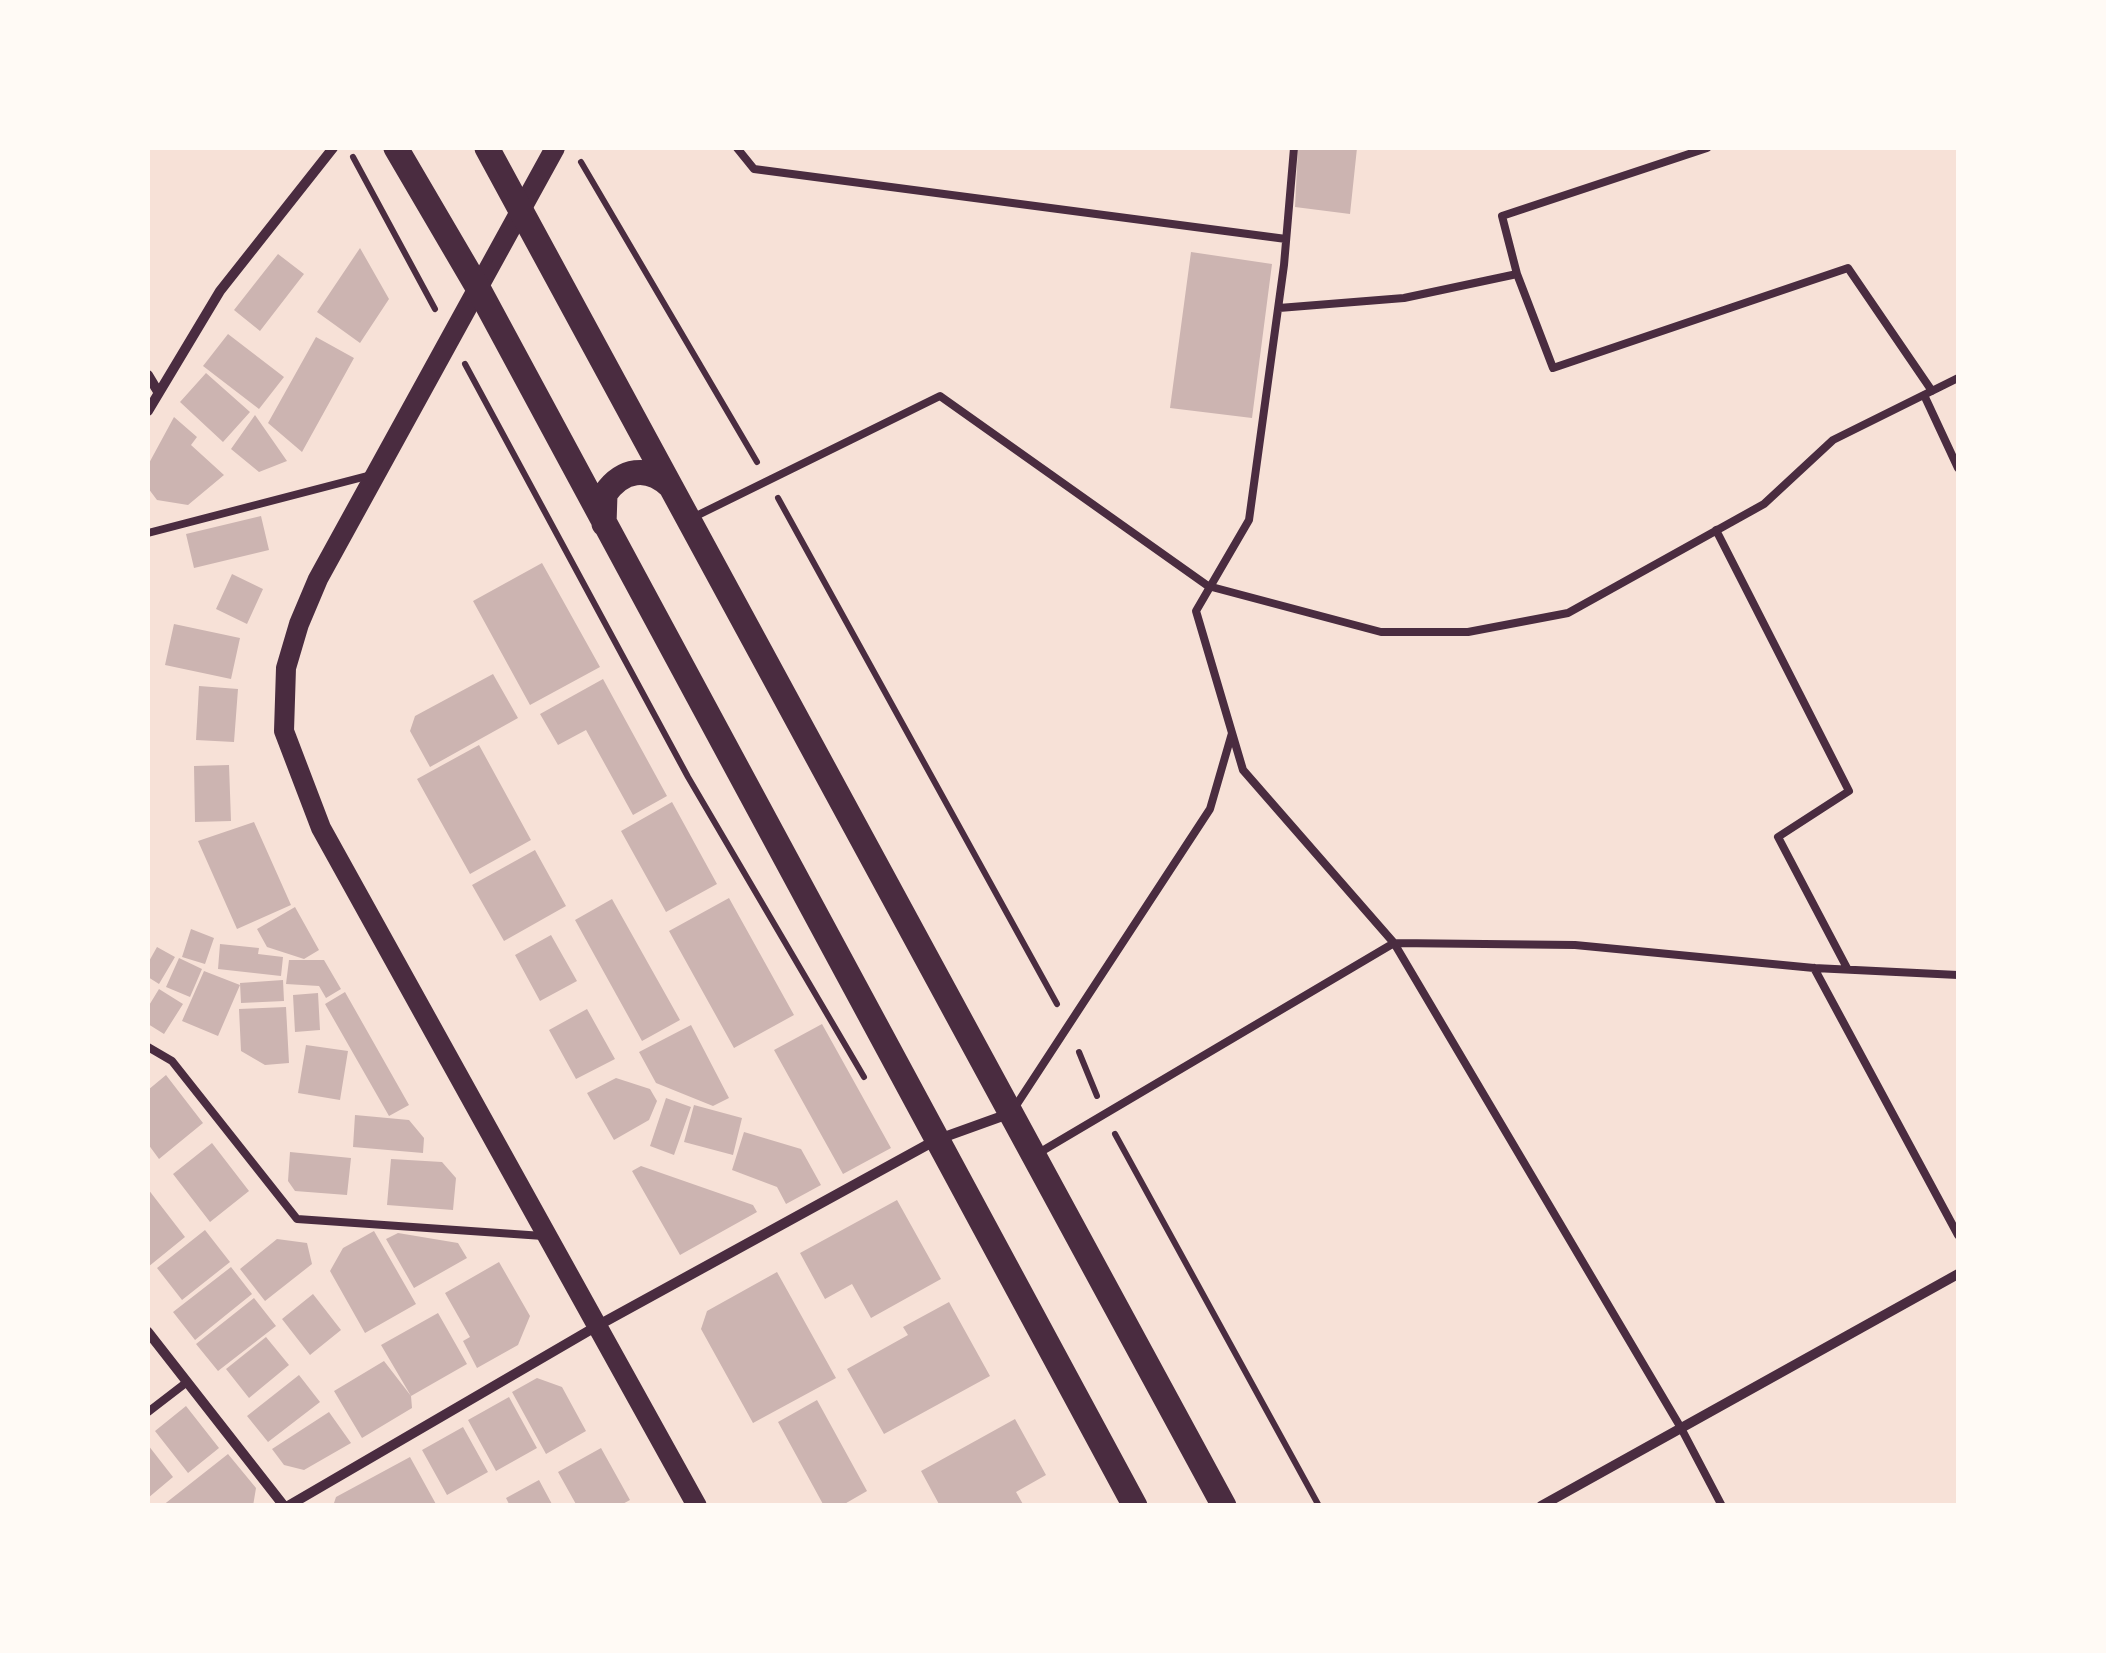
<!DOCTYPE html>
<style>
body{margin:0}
#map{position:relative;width:2106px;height:1653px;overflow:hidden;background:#f7e1d7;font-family:"Zilla Slab",serif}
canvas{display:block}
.frame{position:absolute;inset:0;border:150px solid #fffaf5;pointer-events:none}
</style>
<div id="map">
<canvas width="2106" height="1653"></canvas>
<div class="frame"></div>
</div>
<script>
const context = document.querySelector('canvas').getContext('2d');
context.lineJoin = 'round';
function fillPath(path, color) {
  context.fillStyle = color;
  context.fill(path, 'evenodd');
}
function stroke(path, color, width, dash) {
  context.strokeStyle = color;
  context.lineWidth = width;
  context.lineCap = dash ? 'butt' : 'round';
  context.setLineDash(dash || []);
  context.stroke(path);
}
fillPath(new Path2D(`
 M1298,148h59l-7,66 -55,-7z
 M360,248l29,51 -29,44 -43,-31z
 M1191,252l81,12 -20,154 -82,-10z
 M278,254l26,20 -44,57 -26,-21z
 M228,334l56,43 -25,32 -56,-43z
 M316,337l38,21 -52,94 -34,-29z
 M206,373l44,39 -27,30 -43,-40z
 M255,415l32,46 -28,11 -28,-23z
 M174,417l23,20 -6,8 33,30 -36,30 -31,-5 -9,-12v-23z
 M261,516l8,34 -75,18 -8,-34z
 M542,563l58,104 -70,38 -57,-104z
 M232,574l31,15 -16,35 -31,-15z
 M174,624l66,14 -9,41 -66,-14z
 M493,674l25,44 -88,49 -20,-36 5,-15z
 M603,679l64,117 -34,19 -47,-85 -28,15 -18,-31z
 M199,686l39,3 -4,53 -38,-2z
 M479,745l52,95 -61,34 -53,-95z
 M229,765l2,56 -36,1 -1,-56z
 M672,802l45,82 -51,28 -45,-81z
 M254,822l37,83 -54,24 -39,-88z
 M535,850l31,56 -62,35 -32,-56z
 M729,898l65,117 -60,33 -65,-117z
 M612,899l68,121 -38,21 -67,-121z
 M295,907l24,43 -15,9 -37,-12 -10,-18z
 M191,929l23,9 -9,26 -23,-7z
 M551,935l26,46 -37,20 -25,-46z
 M220,944l39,4 -1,6 25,3 -2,19 -63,-7z
 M157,947l18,10 -16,27 -11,-7v-14z
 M179,958l23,11 -12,28 -24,-10z
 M289,960h35l17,29 -15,9 -7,-12 -33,-2z
 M204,971l36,14 -22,51 -36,-15z
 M283,980l1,21 -43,2 -1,-20z
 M159,989l24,15 -19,30 -16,-10v-17z
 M345,992l64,113 -20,11 -64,-112z
 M318,993l2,37 -25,2 -2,-37z
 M286,1007l3,56 -24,2 -24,-14 -2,-42z
 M587,1009l28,50 -39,20 -27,-49z
 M822,1024l69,124 -48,26 -69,-124z
 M691,1025l38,73 -16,8 -57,-23 -17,-31z
 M306,1045l42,6 -8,49 -42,-7z
 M166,1075l37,48 -44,36 -11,-15v-54z
 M616,1078l34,11 7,12 -8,19 -35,20 -27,-47z
 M666,1098l25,9 -17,48 -24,-9z
 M694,1105l48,13 -9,37 -49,-13z
 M355,1115l54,5 15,18 -1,15 -70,-6z
 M744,1132l57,17 20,36 -35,19 -9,-17 -45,-17z
 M212,1143l37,48 -39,31 -37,-48z
 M290,1152l61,6 -4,37 -52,-4 -7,-10z
 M391,1159l51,3 14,16 -3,32 -66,-5z
 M641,1166l112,39 4,7 -77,43 -48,-84z
 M148,1189l37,48 -37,30z
 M897,1200l44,79 -70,39 -19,-34 -27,15 -25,-46z
 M205,1230l25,32 -48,38 -25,-32z
 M374,1231l42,73 -51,29 -35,-62 13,-23z
 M398,1233l60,10 9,15 -53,30 -28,-49z
 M277,1239l30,4 5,21 -47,37 -25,-32z
 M499,1262l31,54 -12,29 -41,23 -14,-27 7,-4 -25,-44z
 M231,1267l21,27 -57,46 -22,-28z
 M777,1272l59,106 -83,45 -52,-94 6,-18z
 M313,1294l28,36 -31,25 -28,-36z
 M254,1298l22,28 -58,45 -22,-27z
 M949,1302l41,74 -106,58 -37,-65 61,-34 -5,-8z
 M438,1313l29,51 -56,32 -30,-51z
 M266,1337l23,28 -40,33 -23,-29z
 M384,1361l27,35 1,12 -50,30 -28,-47z
 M299,1375l21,27 -52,40 -21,-26z
 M537,1378l25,9 24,44 -40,23 -34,-62z
 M509,1397l28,51 -41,23 -28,-51z
 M817,1400l50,91 -26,15h-17l-46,-84z
 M186,1406l33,42 -31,25 -33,-42z
 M329,1412l22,31 -47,27 -20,-5 -12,-16z
 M1015,1419l31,56 -30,17 8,14h-84l-19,-35z
 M463,1427l25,45 -41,23 -25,-45z
 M148,1445l25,32 -25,21z
 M601,1448l29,52 -11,6h-42l-19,-34z
 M228,1454l28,34 -3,18h-91z
 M410,1457l27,49h-104l3,-9z
 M539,1480l14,26h-43l-4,-8z`), '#ccb4b1');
stroke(new Path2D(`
 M353,157l82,152
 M581,162l176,300
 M465,364l223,413 176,300
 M778,498l279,506
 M1079,1052l18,44
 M1115,1134l204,372`), '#4a2c40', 6);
stroke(new Path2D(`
 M737,148l17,21 532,70
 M1294,148l-10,117 -35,255 -53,91 47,159 151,173 287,485 41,78
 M1517,274l-15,-58 205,-68
 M1279,308l125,-10 113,-24 36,94 295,-100 84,123
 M1924,395l34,73
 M694,517l246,-121 268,190 173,46h87l100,-19 196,-109 69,-64 125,-62
 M1716,530l133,261 -71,46 69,131
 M148,533l223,-58
 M1814,968l144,267
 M148,1047l24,14 125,158 246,17
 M1015,1107l195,-298 22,-76
 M1037,1154l357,-211 181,2 239,23 144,7
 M148,1412l39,-30`), '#4a2c40', 8);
stroke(new Path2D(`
 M148,375l9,15
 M148,411l72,-120 113,-143
 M148,1332l136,174
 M288,1506l309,-180 339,-186 75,-27
 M1541,1506l417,-232`), '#4a2c40', 10);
stroke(new Path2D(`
 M555,148l-237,431 -19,45 -13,44 -2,63 37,97 376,678`), '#4a2c40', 20);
stroke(new Path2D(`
 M396,148l82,140 657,1218
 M487,148l737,1358
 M604,524l1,-30c17,-25 43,-29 65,-8`), '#4a2c40', 25);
</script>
